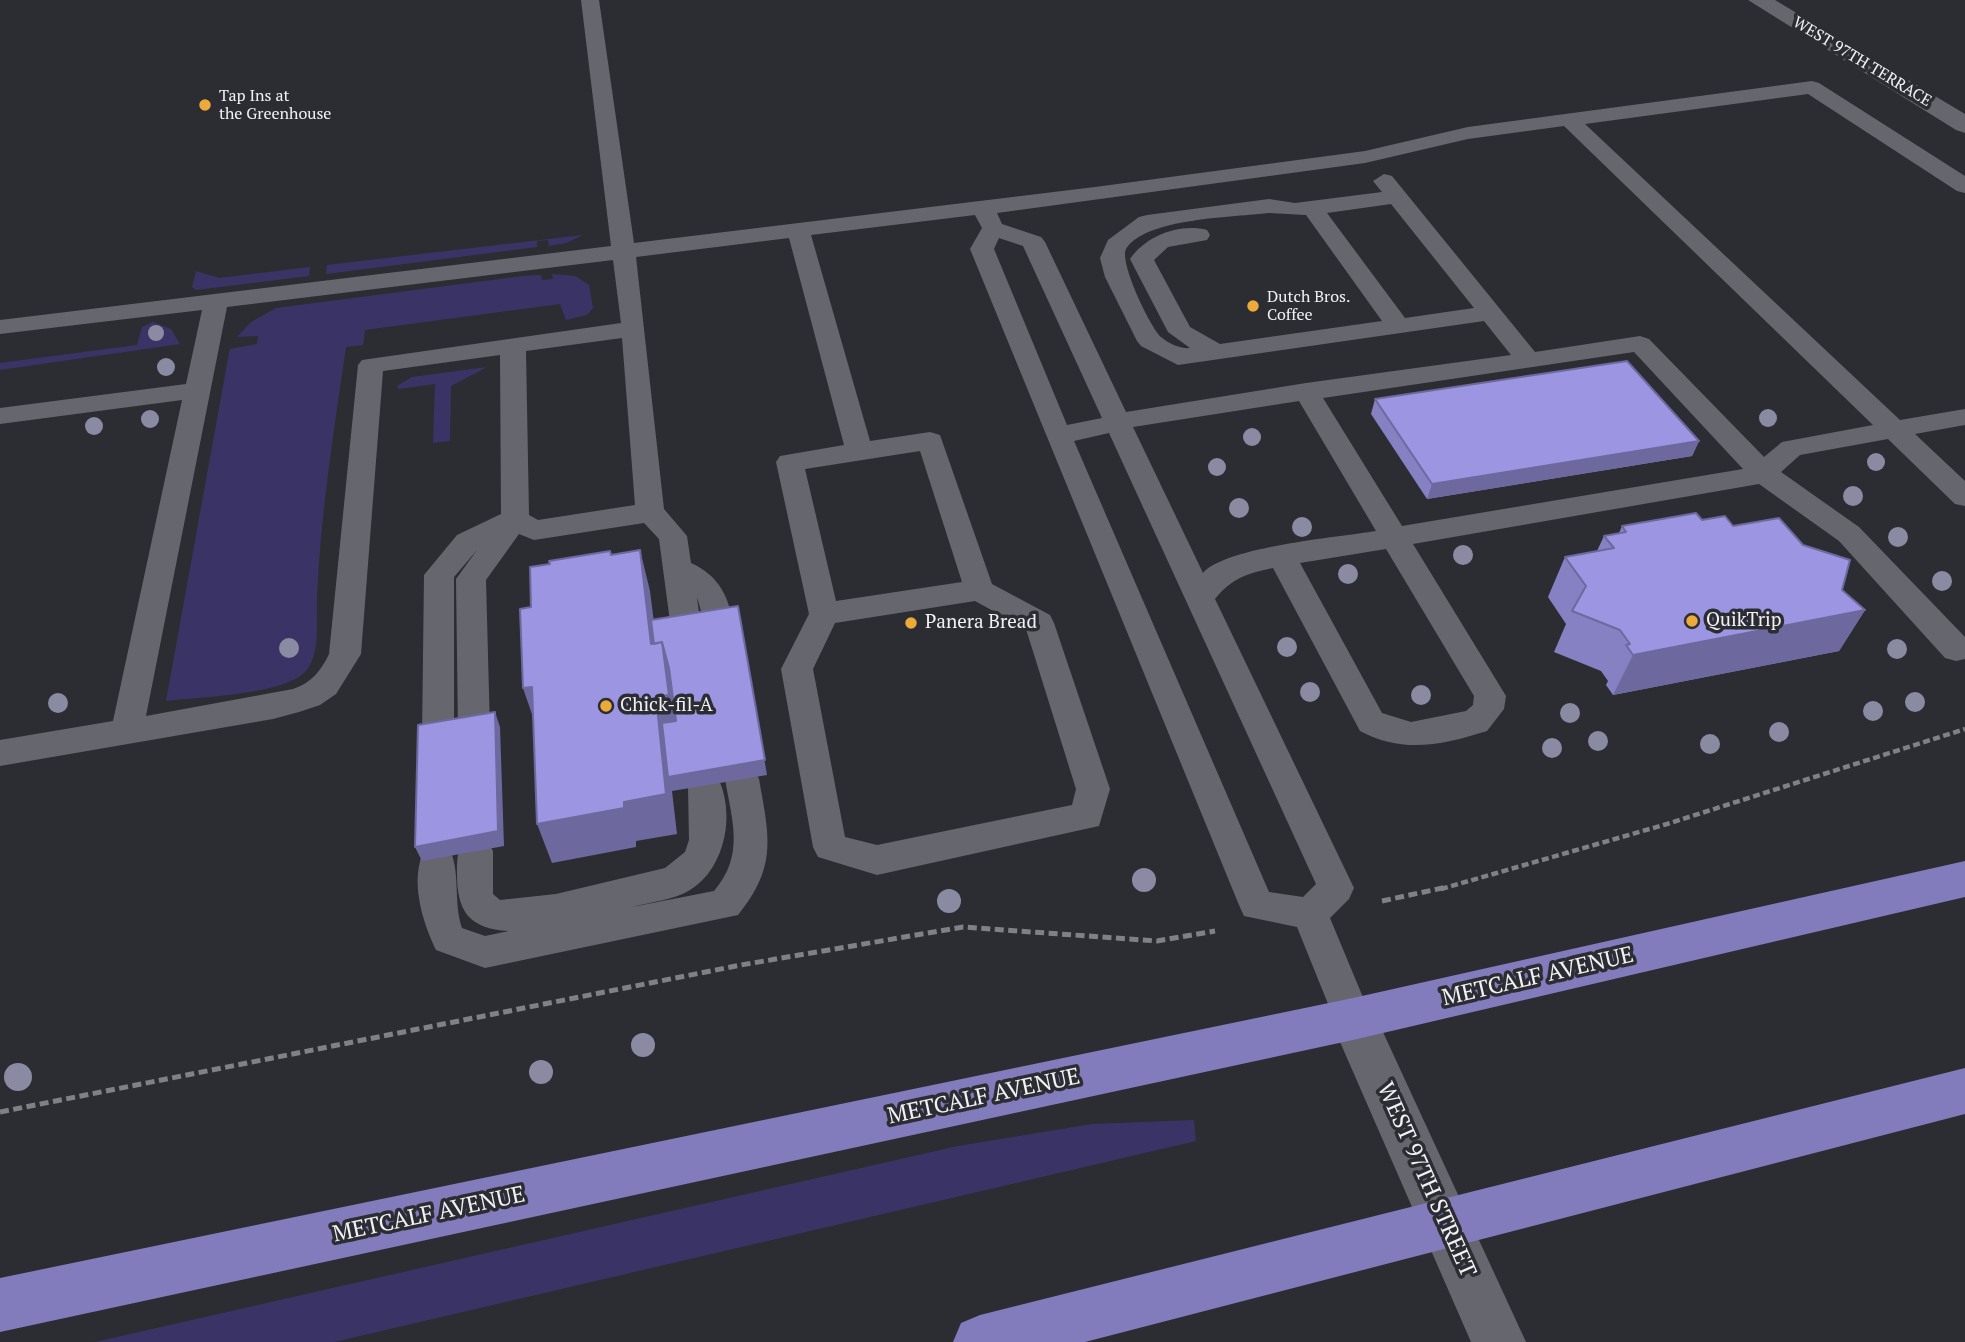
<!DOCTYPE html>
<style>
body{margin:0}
canvas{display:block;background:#2c2c33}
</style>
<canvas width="1965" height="1342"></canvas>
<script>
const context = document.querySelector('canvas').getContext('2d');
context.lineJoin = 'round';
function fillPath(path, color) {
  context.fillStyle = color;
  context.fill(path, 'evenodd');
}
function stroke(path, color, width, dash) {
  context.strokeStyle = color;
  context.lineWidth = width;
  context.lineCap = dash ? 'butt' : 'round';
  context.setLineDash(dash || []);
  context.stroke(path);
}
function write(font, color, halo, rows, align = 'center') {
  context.font = font + ' "PT Serif",serif';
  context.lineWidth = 7;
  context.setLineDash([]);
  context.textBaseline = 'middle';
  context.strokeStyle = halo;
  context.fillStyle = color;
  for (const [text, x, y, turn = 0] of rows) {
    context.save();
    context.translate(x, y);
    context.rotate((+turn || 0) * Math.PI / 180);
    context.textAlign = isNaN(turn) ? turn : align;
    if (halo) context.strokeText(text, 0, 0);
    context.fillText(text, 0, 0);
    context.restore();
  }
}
fillPath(new Path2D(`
 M583,235l-17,8 -17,3 -1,-6 -11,1v6l-211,27 1,-9z
 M310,267l-1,9 -113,14 -4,-3 4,-16 23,7z
 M552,274l23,2 14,9 4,23 -6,7 -21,5 -6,-16 -195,26 -2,15 -17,2c-12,83 -26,169 -29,253 -1,22 4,55 -12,72 -23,23 -106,25 -139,29l63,-348 1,-4 27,-5 1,-8 -21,1 14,-15 25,-14 247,-32 18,-1 1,5 11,-1z
 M153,322l18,7 9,15 -180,26v-7l137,-18 5,-18z
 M487,367l-36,19 -1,55 -17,2 2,-59 -36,5 -2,-3 15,-9z
 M1194,1120l2,21 -862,201h-239l863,-196 134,-22z`), '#393465');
stroke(new Path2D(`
 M1441,889l226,-65 298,-95`), '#808086', 4.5, [7, 3.5]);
stroke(new Path2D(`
 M1382,901l65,-14
 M0,1112l741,-147 222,-38 194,14 58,-10`), '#808086', 5, [9, 4.5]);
fillPath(new Path2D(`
 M581,0h18l35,243 461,-56 270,-36 103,-24 344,-46 7,2 146,93v17l-8,-2 -149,-97 -223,30 315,296 65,-11v16l-50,9 50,47v25l-10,-2 -67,-65 -88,16 -19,17 78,55 106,110v22l-9,2 -11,-3 -106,-117 -80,-57 -346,60 93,152 -2,13 -17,22c-45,14 -84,23 -127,0l-87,-163c-25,5 -41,10 -58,31l139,289 -5,11 -19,19 42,101 -5,12 -14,5 -14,-5 -42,-104 -53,-11 -5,-11 -269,-656 12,-21 -7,-13 -164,20 59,206 60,-9 10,3 52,149 58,31 4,8 56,166 -11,37 -222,49 -59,-18 -5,-10 -32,-178 28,-55 -33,-152 4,-6 64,-11 -55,-207 -153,19 28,252 23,27 4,27c27,12 38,33 42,61l-4,8 -11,3 -11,-3 -10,-35 4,32 -4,8 -11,3 -11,-3 -4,-8 -12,-90 -15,-16 -110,17 -15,-6 -33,46 4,151 -4,9 -12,4 -12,-4 -4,-9 -2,-152 21,-29 -23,27v161l-4,9 -12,4 -12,-4 -4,-9 2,-163 33,-40 44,-21 -1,-159 -117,16 -22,283 -25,40 -16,11 -21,7 -26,7 -273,47v-26l113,-19 69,-321 -182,24v-16l186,-24 16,-74 -202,24v-14l611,-74zM1564,126l309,299 -91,17 -18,15 -115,-118 -9,-3 -105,16 -143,-176 -8,-2 -11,7 9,11 -87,11 -26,-4 -122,16 -8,2 -31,23 -8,18 5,19 32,64 4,5 37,19 306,-44 27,34 -205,28 -180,29 -81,-170 -4,-5 -39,-13 -5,-11 368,-50 103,-24zM1391,204l83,104 -69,10 -78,-105zM1269,213l37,2 76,106 -162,23 -30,-17 -36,-67 14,-13 39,-7 3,-5 -3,-5c-28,-7 -61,6 -77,29l38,73 22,16c-9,1 -21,-4 -29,-11 -11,-10 -42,-75 -35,-88 19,-31 109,-32 143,-36zM999,238l24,8 79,172 -35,7 -73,-176zM613,260l8,63 -259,37 -4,5 -29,289c-8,17 -18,29 -36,35l-147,27 81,-409zM622,338l13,167 -97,15 -9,-5 -3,-164zM1634,352l109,117 -341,57 -79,-128zM1299,401l77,130c-37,6 -151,16 -173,42l-70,-146zM1109,433l207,451 -13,13 -34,-5 -195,-451zM920,451l42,131 -126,19 -31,-132zM1386,549l88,147 -1,9 -7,6 -55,11 -29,-9 -82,-150zM975,601l51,28 50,160 -4,16 -195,40 -32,-8 -32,-168 22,-46z
 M742,766l12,4 5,9c10,57 19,87 -21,136l-253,53 -49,-18c-14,-29 -27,-71 -11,-102l12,-5 12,5c12,23 4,54 13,80l23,8 24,-5c-40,-2 -52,-20 -52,-57 0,-13 0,-22 6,-33l12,-4 12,4 6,10v43l7,6 56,-6 109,-26 20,-16 4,-12 -1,-54 5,-10 12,-3 12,3c19,36 9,92 -27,114 -16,10 -40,12 -58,17l82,-16c31,-36 18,-70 11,-112l5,-9z`), '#66666e');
fillPath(new Path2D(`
 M1748,0h27l190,114v19l-9,-3z
 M1353,998l17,6 156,338h-55l-141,-323 6,-15z`), '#66666e');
fillPath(new Path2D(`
 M1965,861v36l-612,143 -1353,292v-54l1353,-280z
 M1965,1068v46l-880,228h-132l8,-19 19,-8z`), '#827bbc');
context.fillStyle = '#8a8aa3';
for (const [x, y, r] of [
 [156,333,8],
 [166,367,9],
 [1768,418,9],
 [150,419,9],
 [94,426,9],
 [1252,437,9],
 [1876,462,9],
 [1217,467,9],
 [1853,496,10],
 [1239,508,10],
 [1302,527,10],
 [1898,537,10],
 [1463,555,10],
 [1348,574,10],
 [1942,581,10],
 [1287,647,10],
 [289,648,10],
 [1897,649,10],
 [1310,692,10],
 [1421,695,10],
 [1915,702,10],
 [58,703,10],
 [1873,711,10],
 [1570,713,10],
 [1779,732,10],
 [1598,741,10],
 [1710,744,10],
 [1552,748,10],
 [1144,880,12],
 [949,901,12],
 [643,1045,12],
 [541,1072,12],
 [18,1077,14]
]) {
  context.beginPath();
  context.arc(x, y, r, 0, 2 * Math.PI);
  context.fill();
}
fillPath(new Path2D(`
 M1375,399l324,42 -7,15 -265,43 -56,-85z
 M1702,520l31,6 109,64 23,20 -26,41 -226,44 -7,-10 2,-4 -7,-10 -47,-19 12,-28 -18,-27 17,-40 32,-6 7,-15 15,-3 3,-7z`), '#8681c2');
fillPath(new Path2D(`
 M1699,441l-7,15 -265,43 5,-15z
 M640,550l10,41 10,79 2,-28 76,-36 29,169 -95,16 5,43 -41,7v6l-84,16 -15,-39 87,-22 32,-105 -5,-53z
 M1865,610l-26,41 -226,44 20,-40z
 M532,687l5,42 -14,-41z
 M495,712l5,15 4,119 -82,15 -7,-14z`), '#6d699e');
const building = new Path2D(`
 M1627,361l72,80 -267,43 -57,-85z
 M1696,513l6,7 23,-4 8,10 46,-8 24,27 47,15 -8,30 23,20 -232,45 -7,-10 4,-1 -10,-14 -48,-19 14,-25 -21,-29 49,-9 -10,-12 22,-4 -4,-6z
 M640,550l11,94 11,-2 7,53 -13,2 10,97 -42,8v6l-87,16 -5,-137 -9,1 -3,-79 11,-2 -1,-40 20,-3 -1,-3 61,-10 1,4z
 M738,606l27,154 -97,17 -6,-54 14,-2 -7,-53 -7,-26 -8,2 -3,-24z
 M495,712l3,119 -83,16 3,-122z`);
fillPath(building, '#9c96e2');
stroke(building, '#6d699e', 2);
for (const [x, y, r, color] of [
 [205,105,7,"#ebaa39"],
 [1253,306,7,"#ebaa39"],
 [1692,621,7,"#ebaa39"],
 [911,623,7,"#ebaa39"],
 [606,706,7,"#ebaa39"]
]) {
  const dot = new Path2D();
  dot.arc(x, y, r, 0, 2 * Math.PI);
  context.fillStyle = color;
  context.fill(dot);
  stroke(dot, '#2c2c33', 2.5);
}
write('16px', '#f1f1f5', '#2c2c33', [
 ["WEST 97TH TERRACE",1862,62,31]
]);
write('16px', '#f1f1f5', '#2c2c33', [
 ["Tap Ins at",219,96],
 ["the Greenhouse",219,114],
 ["Dutch Bros.",1267,297],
 ["Coffee",1267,315]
], 'left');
write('19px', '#f1f1f5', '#2c2c33', [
 ["QuikTrip",1706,621],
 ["Panera Bread",925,623],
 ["Chick-fil-A",620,706]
], 'left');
write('23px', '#f1f1f5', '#2c2c33', [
 ["METCALF AVENUE",1538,977,-13],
 ["METCALF AVENUE",984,1097,-12],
 ["WEST 97TH STREET",1426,1180,66],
 ["METCALF AVENUE",429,1215,-12]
]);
</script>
